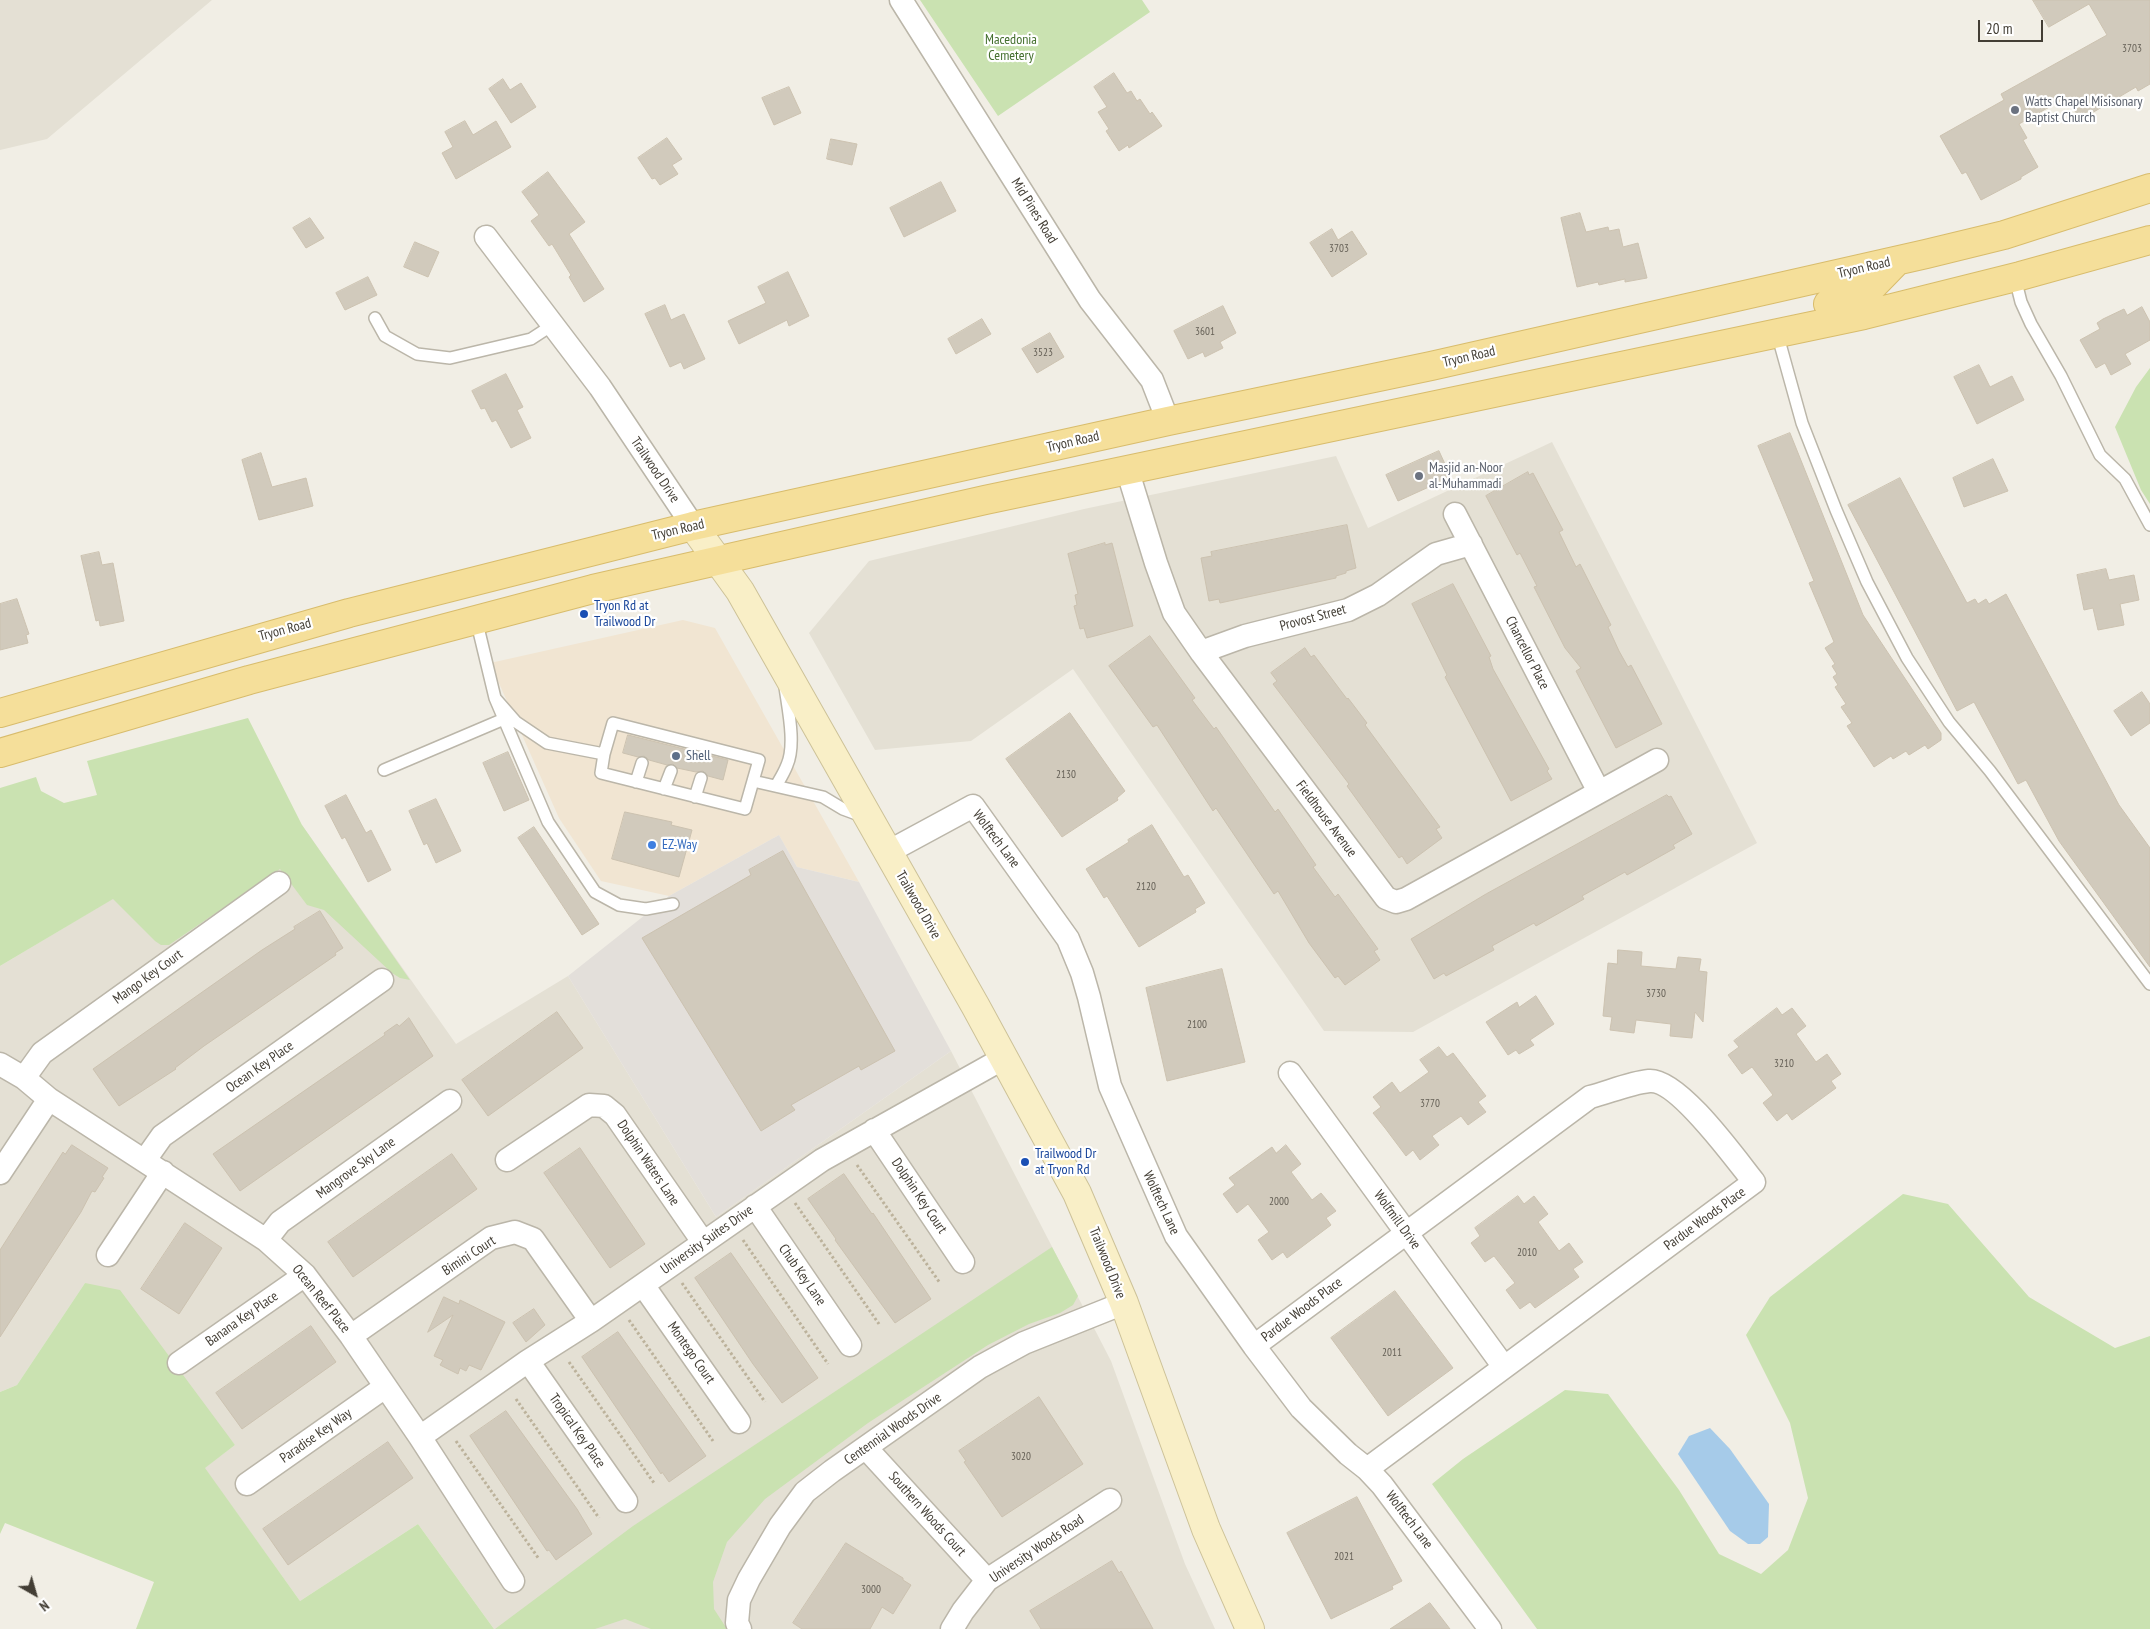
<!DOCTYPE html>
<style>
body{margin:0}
#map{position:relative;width:2150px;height:1629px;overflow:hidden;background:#f1eee5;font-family:"PT Sans Narrow",sans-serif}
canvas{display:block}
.north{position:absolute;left:10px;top:1569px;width:50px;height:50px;-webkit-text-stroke:4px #fff;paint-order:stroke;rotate:142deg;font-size:14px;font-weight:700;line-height:20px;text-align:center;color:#433e35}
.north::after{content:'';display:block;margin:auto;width:18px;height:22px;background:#433e35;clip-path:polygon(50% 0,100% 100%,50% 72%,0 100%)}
.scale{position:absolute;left:1978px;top:20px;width:65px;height:22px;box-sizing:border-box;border:2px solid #433e35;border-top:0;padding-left:6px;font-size:15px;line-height:18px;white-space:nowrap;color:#433e35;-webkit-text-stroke:4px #fff;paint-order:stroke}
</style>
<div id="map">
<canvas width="2150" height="1629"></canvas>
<div class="north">N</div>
<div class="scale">20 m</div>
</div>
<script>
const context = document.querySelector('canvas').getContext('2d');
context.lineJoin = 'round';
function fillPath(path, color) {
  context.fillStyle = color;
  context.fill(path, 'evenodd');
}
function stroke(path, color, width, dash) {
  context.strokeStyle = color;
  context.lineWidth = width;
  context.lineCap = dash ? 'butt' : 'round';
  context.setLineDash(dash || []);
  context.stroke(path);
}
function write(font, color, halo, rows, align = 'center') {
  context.font = font + ' "PT Sans Narrow",sans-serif';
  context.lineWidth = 4.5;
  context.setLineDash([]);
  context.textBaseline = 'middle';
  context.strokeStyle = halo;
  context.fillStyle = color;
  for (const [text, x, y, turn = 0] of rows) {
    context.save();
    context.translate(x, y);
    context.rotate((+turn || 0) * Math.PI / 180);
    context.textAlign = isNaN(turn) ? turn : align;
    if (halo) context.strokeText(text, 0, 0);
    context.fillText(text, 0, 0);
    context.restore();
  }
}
fillPath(new Path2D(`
 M0,0h212l-165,139 -47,11z
 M1552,442l205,401 -344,189 -89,-1 -251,-362 -102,72 -96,9 -66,-117 60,-72 215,-52 252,-53 32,72z
 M302,825l154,219 112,-68 148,241 235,-166 160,310 74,203 30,65h-721l-76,-105 -118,77 -96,-133 31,-23 -150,-162 -68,102 -17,7v-426l127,-76z`), '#e4e0d4');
fillPath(new Path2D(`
 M683,620l32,8 144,254 -62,-15 -18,-32 -110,61 -68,-15 -42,-63 -69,-155z`), '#f1e5d2');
fillPath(new Path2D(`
 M779,835l18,32 62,15 92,169 -235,166 -148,-241 101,-80z`), '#e3dfda');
fillPath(new Path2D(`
 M920,0h222l8,12 -152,104z
 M2150,368v136l-9,-14 -26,-63 21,-40z
 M248,718l54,107 108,155 -10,-2 -8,-5 -68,-63 -17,-5 -27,-36 -111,76h-8l-6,-4 -42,-42 -113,67v-178l36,-11 5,14 23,12 33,-8 -10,-34z
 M1903,1194l45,10 81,93 86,51 35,-12v293h-613l-105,-145 31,-25 102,-69 43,4 71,96 40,64 42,20 27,-24 20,-52 -18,-75 -44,-88 24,-38z
 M1052,1247l26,49 -5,9 -13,8 -31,11 -41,21 -120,78 -103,76 -38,43 -14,40 1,27 13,20h-76l-26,-10 -30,10h-100l138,-103z
 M85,1283l35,7 115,155 -30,23 95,133 118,-77 76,105h-358l18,-47 -149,-59 -5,11v-142l17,-7z`), '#cae2b1');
fillPath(new Path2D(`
 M1710,1428l20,21 39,55 -1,33 -8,7h-12l-18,-13 -52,-77 11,-18z`), '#a6cbe9');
const building = new Path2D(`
 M2033,0h117v84l-12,7 -2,-4 -56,33 -13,-23 -48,27 8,14 -4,2 15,27 -17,10v2l-40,21 -15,-28 -4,2 -22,-38 64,-36 -3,-6 106,-59 -18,-31 -40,23z
 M1114,73l13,20 4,-2 6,10 3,-2 10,15 2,-2 10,14 -33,22 -1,-3 -9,6 -13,-20 3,-2 -11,-17 9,-5 -13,-20z
 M503,79l7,11 11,-7 15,24 -25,16 -22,-34z
 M789,87l12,26 -27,12 -12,-27z
 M465,121l8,14 23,-14 15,26 -55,32 -14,-26 11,-6 -8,-15z
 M667,138l15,21 -10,6 6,9 -18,11 -5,-7 -3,1 -14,-21z
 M831,139l26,5 -5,21 -25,-6z
 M548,172l37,50 -16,12 35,55 -20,13 -15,-25 2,-2 -19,-31 -3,2 -18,-25 8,-6 -17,-23z
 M941,182l15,29 -52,26 -14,-29z
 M1580,213l6,19 22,-5 1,4 10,-2 4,18 15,-4 9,35 -22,4v-3l-26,6 -1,-3 -21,5 -16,-69z
 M310,218l14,20 -18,10 -13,-20z
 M1332,229l6,11 14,-9 15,23 -35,23 -22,-34z
 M415,242l24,10 -11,25 -24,-10z
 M788,272l21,44 -20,10 -2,-6 -48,24 -11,-23 38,-18 -8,-16z
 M368,277l9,18 -32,15 -9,-17z
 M665,305l6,15 13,-6 21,45 -21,10 -3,-7 -11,5 -25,-53z
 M1223,306l13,27 -16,9 3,6 -18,9 -2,-5 -15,7 -14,-28z
 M2142,307l8,15v18l-25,14 6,10 -20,11 -6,-12 -9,5 -16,-28 20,-11 -3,-6 6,-4 21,-10 3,6z
 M982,319l9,15 -35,20 -8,-15z
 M1050,333l14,24 -27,16 -15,-24z
 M1979,365l11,22 22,-11 12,24 -47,24 -23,-47z
 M506,374l17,33 -6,3 14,28 -20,10 -15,-28 -4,2 -7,-14 -4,1 -9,-18z
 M1790,433l73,182 78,118v7l-13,9 -3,-4 -16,10 -3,-4 -13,8 -2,-3 -17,11 -27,-41 5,-3 -11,-16 5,-3 -11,-17 3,-2 -5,-8 4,-3 -5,-8 3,-2 -10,-16 9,-6 -25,-59 5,-2 -56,-135z
 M1439,451l12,26 -53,24 -12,-26z
 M261,453l11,34 34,-9 7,28 -54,14 -17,-60z
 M1993,459l15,32 -44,16 -11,-29z
 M1528,472l1,3 4,-2 30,57 -4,2 17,35 4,-3 31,61 -3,2 11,24 9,16 3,-2 31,59 -46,24 -40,-77 5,-3 -16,-20 -31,-61 3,-1 -17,-33 -3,2 -31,-59z
 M1900,478l67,125 8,-4 3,5 8,-5 3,5 17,-10 113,211 31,43v119l-91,-126 -33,-61 -8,4 -44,-82 -17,9 -109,-206z
 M1347,525l9,43 -10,3v2l-10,3v2l-116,25 -1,-4 -10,2 -8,-43 11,-2 -1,-4z
 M1105,543v2l7,-2 21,83 -46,12 -3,-10 -4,1 -6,-23 3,-1 -2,-10 3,-1 -10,-40z
 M99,552l3,13 11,-2 11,58 -24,5 -1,-6 -3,1 -15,-65z
 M2106,569l3,11 25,-5 5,25 -19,4 4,21 -26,5 -5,-22 -9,2 -7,-35z
 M1453,584l38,72 -2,1 4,12 56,100 -2,2 5,8 -41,22 -66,-124 2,-2 -35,-71z
 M17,599l12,35 -3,1 2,8 -28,7v-46z
 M1150,636l45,62 -3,2 22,29 2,-2 59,85 3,-3 38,56 -3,2 22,30 3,-3 40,55 -4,2 6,9 -35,25 -7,-9 -3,2 -26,-35 -31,-52 -4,3 -58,-86 -3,3 -56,-86 -4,2 -44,-61z
 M1305,648l6,9 3,-2 33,44 1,-1 19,25 -2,2 75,102 -4,2 6,9 -35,26 -5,-8 -3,2 -52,-72 2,-2 -76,-100 4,-3 -6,-8z
 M2142,692l8,12v19l-19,13 -17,-25z
 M1070,713l55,78 -8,7 1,2 -56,37 -56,-78z
 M628,735l100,25 -5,20 -15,-4 -5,-5 -7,1 -19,-4 -4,-4 -6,1 -18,-5 -5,-4 -6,1 -15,-4z
 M508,752l21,48 -25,11 -21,-48z
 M346,795l20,38 5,-3 20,40 -23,12 -23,-45 -3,2 -17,-33z
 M1667,795l2,2 2,-1 21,38 -19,11 2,3 -48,27 -2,-3 -43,24 2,3 -48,27 -2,-3 -42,23 2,4 -48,26 -2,-3 -10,6 -23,-40 75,-45z
 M436,799l25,52 -25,12 -9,-20 -3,2 -15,-34z
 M625,812l47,10 -1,3 21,5 -13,47 -67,-18z
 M1152,825l32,52 4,-2 17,28 -10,6 1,3 -57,35 -32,-51 -3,2 -18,-29 43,-27 -1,-2z
 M534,827l65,97 -17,11 -64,-97z
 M783,851l112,200 -34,19 -2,-4 -68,39 4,5 -34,21 -119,-193 109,-63 -2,-5z
 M320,911l23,37 -8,5 1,2 -132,91 -29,22 1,1 -57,37 -26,-37 169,-119 33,-21 -1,-2z
 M1618,950l24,2 -1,14 35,3 2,-12 23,2 -2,12 8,1 -4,50 -8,-10 -3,26 -22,-2 1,-12 -35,-4 -2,13 -24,-3 2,-13 -9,-1 5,-53 9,1z
 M1222,969l23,93 -78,19 -21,-93z
 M1536,996l18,28 -24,16 4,5 -15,9 -3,-4 -8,5 -22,-33 31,-20 2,5z
 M1777,1008l5,7 10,-7 14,18 -10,8 20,28 11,-8 14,20 -10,7 5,7 -44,32 -5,-7 -10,8 -14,-18 10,-8 -21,-28 -10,7 -14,-19 11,-8 -5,-6z
 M557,1012l26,36 -95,68 -26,-36z
 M409,1018l24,38 -193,135 -27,-37 172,-119 -1,-2 13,-9 2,2z
 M1439,1047l8,10 6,-4 33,43 -8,6 8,10 -18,13 -7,-9 -29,20 7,9 -19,15 -7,-10 -7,6 -21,-28 -12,-15 8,-6 -8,-10 19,-15 8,11 29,-21 -9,-12z
 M72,1145l36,23 -6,9 2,1 -9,14 -3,-1 -11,21 -81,125v-87l63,-98 2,2z
 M1286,1145l15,19 -10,8 21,28 9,-7 15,18 -10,7 5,7 -44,33 -4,-6 -11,8 -14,-20 11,-8 -21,-28 -11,9 -14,-19 12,-9 -6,-7 14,-10 29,-21 4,6z
 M580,1148l65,96 -35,24 -66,-95z
 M452,1154l25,35 -124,88 -25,-35z
 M844,1174l28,40 1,-1 58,86 -36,24 -60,-83 1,-1 -28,-40z
 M1518,1196l6,8 10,-8 14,18 -10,8 21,29 10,-8 14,19 -10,7 6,8 -44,31 -5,-6 -10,7 -14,-19 9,-7 -21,-27 -9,6 -14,-19 9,-7 -5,-8z
 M185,1223l37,25 -43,66 -38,-25z
 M731,1253l87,125 -36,25 -29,-39 -58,-86z
 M1395,1291l58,77 -65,48 -57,-78z
 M444,1297l15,7 1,-4 45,22 -24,48 -12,-5 -3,6 -6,-3 -2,6 -18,-9 3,-5 -9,-4 19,-41 -25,17z
 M534,1309l11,16 -19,17 -13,-19z
 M311,1326l25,36 -94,67 -26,-36z
 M618,1332l88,124 -37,26 -7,-10 -1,2 -18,-27 -61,-90z
 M1039,1397l44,67 -81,53 -38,-55 2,-1 -7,-10z
 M506,1411l71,98 15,25 -36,26 -7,-10 -2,1 -77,-115z
 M388,1442l25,36 -125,87 -25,-36z
 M1357,1497l45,84 -10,5 1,3 -62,30 -44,-86z
 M846,1543l57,35v2l8,5 -18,29 -11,-7 -12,22h-68l-9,-6z
 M1112,1561l7,12 2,-2 32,58h-112l-11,-18z
 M1430,1603l20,26h-60l26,-17z`);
fillPath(building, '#d1cabc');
stroke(building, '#ccc2b0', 1);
const lane = new Path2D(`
 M2015,278l6,24 10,22 30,52 39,79 25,24 25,46
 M375,318l10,18 32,18 33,4 81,-19 23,-15
 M1777,333l25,90 34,87 31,72 40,76 42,64 41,49 160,213
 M476,619l19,79 53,124 47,70 24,13 27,4 27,-5
 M495,698l21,24 31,21 57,11 -3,19 144,36 14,-49 -146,-37 -9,31
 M384,770l120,-51
 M753,781l70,16 20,12 19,7
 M636,782l6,-19
 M776,786c4,-7 8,-13 11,-21 9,-20 1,-56 -2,-78
 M664,789l7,-18
 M695,797l6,-19`);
const street = new Path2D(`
 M901,0l189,300 62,80 16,41
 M486,237l114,150 93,139
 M1127,469l29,94 18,50 27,39 185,246 10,4 10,-3 251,-139
 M1455,514l144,278
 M1201,652l44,-16 103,-26 30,-15 58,-41 35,-10
 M888,852l85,-46 95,133 14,34 7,24 21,89 66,150 78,110 47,62 47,46 19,15 15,16 108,144
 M0,1064l24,14 25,21 217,141 39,35 46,61 69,101 93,144
 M1290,1073l214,294
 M24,1078l18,-25 237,-170
 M874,1130l89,132
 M145,1160l17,-24 220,-156
 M507,1160l82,-55 15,1 11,9 88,127
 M0,1173l49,-74
 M755,1206l95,139
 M266,1240l14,-18 170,-121
 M108,1255l55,-83
 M643,1285l96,137
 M351,1336l140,-98 24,-6 18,7 58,82
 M1254,1346l336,-249c19,-5 40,-14 59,-16 29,-3 88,80 105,101l-387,287
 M528,1361l98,140
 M179,1363l126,-88
 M420,1437l108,-76 63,-40 231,-161 182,-102
 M866,1448l121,132
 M247,1484l138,-97
 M740,1629l-3,-6 2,-23 10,-21 31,-53 25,-34 27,-21 148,-104 44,-24 100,-40
 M952,1629l11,-18 24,-31 123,-80`);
const secondary = new Path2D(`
 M693,526l47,65 236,416 101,186 47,110 82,226 44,100`);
const primary = new Path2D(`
 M1828,304l34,-7 35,-36
 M0,713l349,-100 344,-87 475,-105 263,-55 495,-112 78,-19 146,-47
 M0,753l249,-73 344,-91 392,-89 879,-185 156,-39 130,-36`);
stroke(lane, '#bbb6a9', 14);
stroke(street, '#bbb6a9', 25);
stroke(secondary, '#cdc298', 30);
stroke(primary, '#d8bc6c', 30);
stroke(new Path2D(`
 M857,1165l83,118
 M795,1203l84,121
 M743,1240l85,124
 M682,1283l83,119
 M629,1320l84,121
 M569,1362l85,121
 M516,1399l83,119
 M456,1441l83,118`), '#bcb29b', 3, [2.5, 2.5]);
stroke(lane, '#fff', 11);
stroke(street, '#fff', 22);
stroke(secondary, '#f9efc7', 28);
stroke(primary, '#f5df9a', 28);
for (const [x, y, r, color] of [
 [2015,110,5,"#6b7280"],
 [1419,476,5,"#6b7280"],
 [584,614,5,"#1a4fb4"],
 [676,756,5,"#5c6f8a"],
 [652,845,5,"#3f7fe0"],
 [1025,1162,5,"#1a4fb4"]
]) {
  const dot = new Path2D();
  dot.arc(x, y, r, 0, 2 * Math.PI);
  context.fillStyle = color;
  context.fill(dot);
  stroke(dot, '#fff', 2);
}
write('11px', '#666157', null, [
 ["3703",2132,49],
 ["3703",1339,249],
 ["3601",1205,332],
 ["3523",1043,353],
 ["2130",1066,775],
 ["2120",1146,887],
 ["3730",1656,994],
 ["2100",1197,1025],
 ["3210",1784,1064],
 ["3770",1430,1104],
 ["2000",1279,1202],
 ["2010",1527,1253],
 ["2011",1392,1353],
 ["3020",1021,1457],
 ["2021",1344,1557],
 ["3000",871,1590]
]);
write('14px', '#446f2e', '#fff', [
 ["Macedonia",1011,40],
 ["Cemetery",1011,56]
]);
write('14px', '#5b616d', '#fff', [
 ["Watts Chapel Misisonary",2025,102],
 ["Baptist Church",2025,118],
 ["Masjid an-Noor",1429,468],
 ["al-Muhammadi",1429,484]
], 'left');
write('14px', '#433e35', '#fff', [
 ["Mid Pines Road",1034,211,58],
 ["Tryon Road",1864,268,-13],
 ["Tryon Road",1469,357,-13],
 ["Tryon Road",1073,442,-13],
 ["Trailwood Drive",655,470,56],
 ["Tryon Road",678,530,-13],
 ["Provost Street",1313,618,-15],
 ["Tryon Road",285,630,-15],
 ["Chancellor Place",1527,653,63],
 ["Fieldhouse Avenue",1326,819,53],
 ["Wolftech Lane",996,839,53],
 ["Trailwood Drive",918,905,60],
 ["Mango Key Court",148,977,-36],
 ["Ocean Key Place",260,1067,-35],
 ["Dolphin Waters Lane",648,1163,56],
 ["Mangrove Sky Lane",356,1168,-36],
 ["Dolphin Key Court",919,1196,56],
 ["Wolftech Lane",1161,1203,65],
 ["Pardue Woods Place",1705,1219,-36],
 ["Wolfmill Drive",1397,1220,54],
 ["University Suites Drive",707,1240,-35],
 ["Bimini Court",469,1256,-33],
 ["Trailwood Drive",1107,1263,68],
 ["Chub Key Lane",802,1275,55],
 ["Ocean Reef Place",321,1299,51],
 ["Pardue Woods Place",1302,1310,-37],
 ["Banana Key Place",242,1319,-35],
 ["Montego Court",691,1353,55],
 ["Centennial Woods Drive",893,1429,-35],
 ["Tropical Key Place",577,1431,55],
 ["Paradise Key Way",316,1436,-35],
 ["Southern Woods Court",927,1514,48],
 ["Wolftech Lane",1409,1520,53],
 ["University Woods Road",1037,1549,-34]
]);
write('14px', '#164399', '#fff', [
 ["Tryon Rd at",594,606],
 ["Trailwood Dr",594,622],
 ["Trailwood Dr",1035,1154],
 ["at Tryon Rd",1035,1170]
], 'left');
write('14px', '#4e5e75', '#fff', [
 ["Shell",686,756]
], 'left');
write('14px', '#366cbe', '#fff', [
 ["EZ-Way",662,845]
], 'left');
</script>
